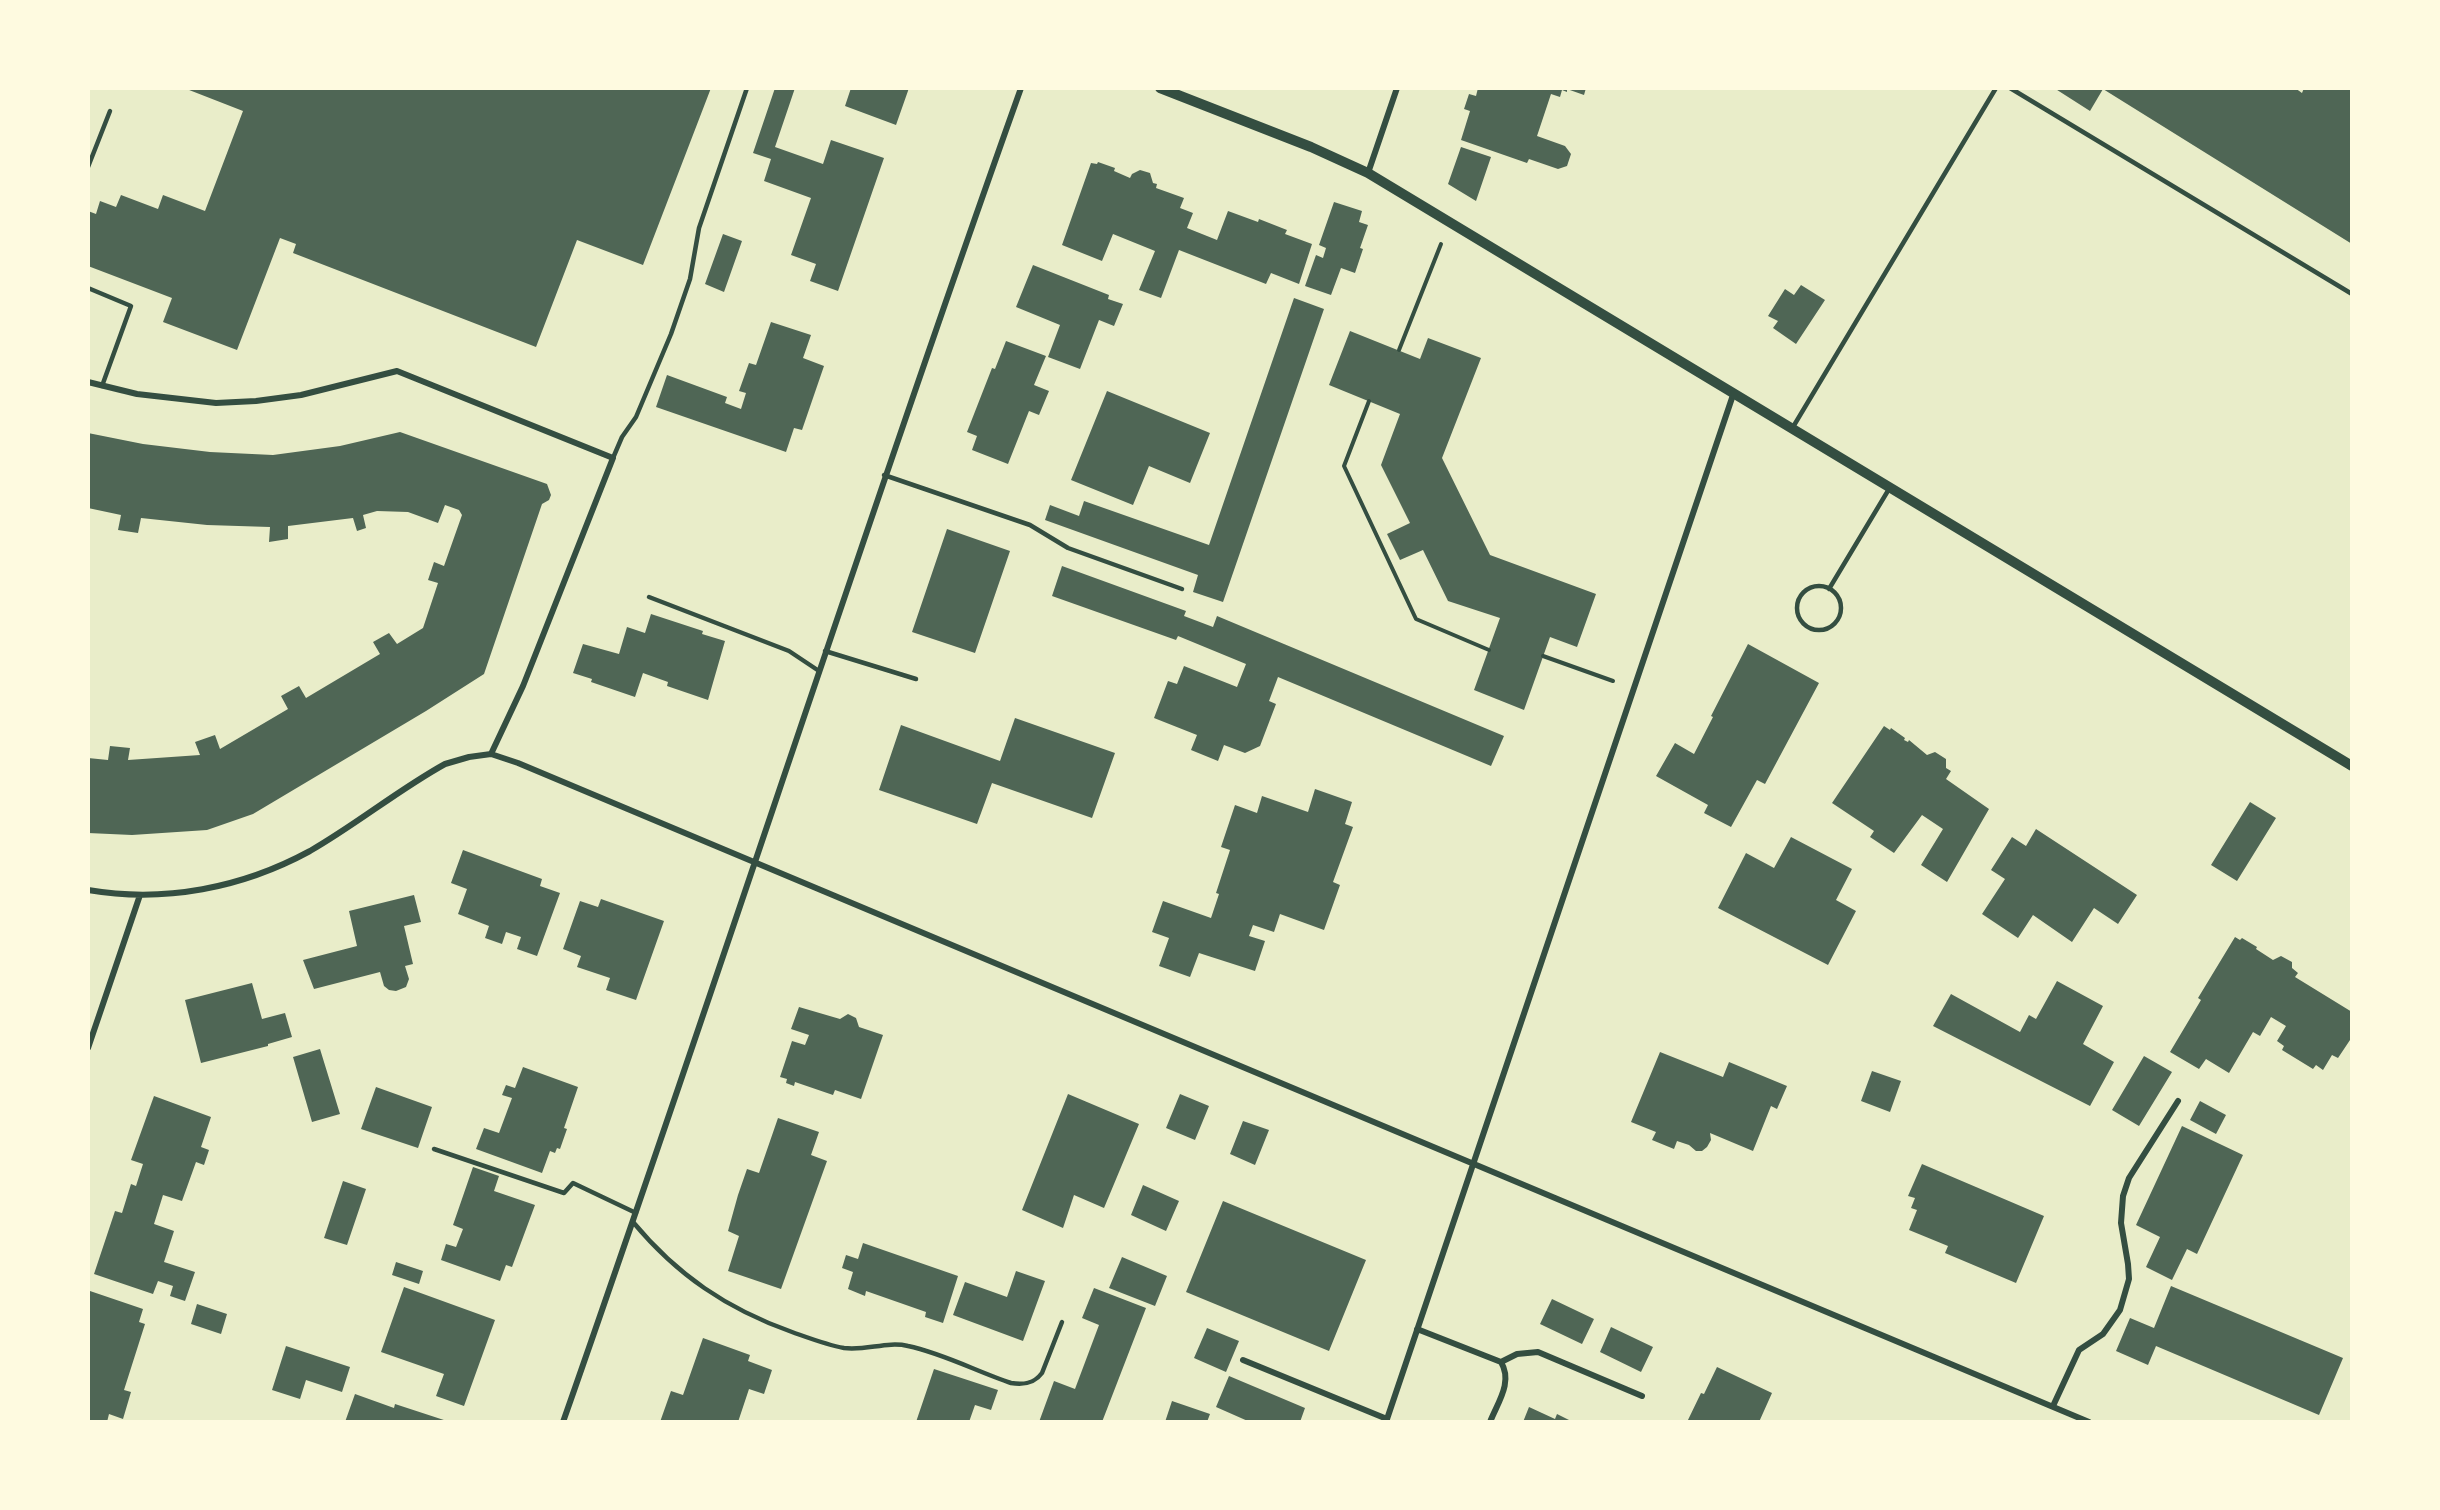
<!DOCTYPE html>
<style>
body{margin:0}
#map{position:relative;width:2440px;height:1510px;overflow:hidden;background:#e9edc9;font-family:"Fira Sans Condensed",sans-serif}
canvas{display:block}
.frame{position:absolute;inset:0;border:90px solid #fefae0;pointer-events:none}
</style>
<div id="map">
<canvas width="2440" height="1510"></canvas>
<div class="frame"></div>
</div>
<script>
const context = document.querySelector('canvas').getContext('2d');
context.lineJoin = 'round';
function fillPath(path, color) {
  context.fillStyle = color;
  context.fill(path, 'evenodd');
}
function stroke(path, color, width, dash) {
  context.strokeStyle = color;
  context.lineWidth = width;
  context.lineCap = dash ? 'butt' : 'round';
  context.setLineDash(dash || []);
  context.stroke(path);
}
fillPath(new Path2D(`
 M184,88h527l-68,177 -66,-25 -41,107 -243,-94 3,-9 -16,-6 -43,112 -74,-28 9,-24 -84,-32v-55l8,3 4,-13 16,6 5,-12 37,14 5,-14 42,16 38,-100z
 M775,88h20l-20,59 48,17 8,-24 53,18 -46,133 -28,-10 6,-17 -25,-9 20,-57 -47,-17 7,-22 -18,-6z
 M851,88h58l-13,37 -51,-19z
 M1478,88h108l-2,7 -17,-6v3l-5,-2 -2,7 -9,-3 -14,42 28,10 6,8 -4,12 -9,3 -29,-10 -2,4 -66,-23 9,-29 -6,-2 5,-15 7,2z
 M2054,88h241l7,5 2,-5h48v156l-249,-155 -13,22z
 M1461,147l30,10 -15,44 -28,-17z
 M1098,162l17,6 -1,3 16,7 2,-4 8,-4 10,3 3,10 4,1 -1,4 28,10 -4,10 13,5 -6,15 30,12 11,-29 30,11 1,-3 28,11 -2,4 27,10 -13,40 -28,-11 -5,11 -87,-34 -18,48 -22,-8 16,-39 -42,-17 -11,27 -40,-16 29,-82 6,1z
 M1334,202l28,9 -3,11 9,3 -8,23 3,1 -8,24 -14,-5 -10,27 -26,-9 11,-31 7,3 3,-10 -7,-3z
 M723,234l19,7 -18,51 -19,-8z
 M1033,265l76,30 -1,4 15,5 -9,22 -15,-6 -19,49 -32,-12 12,-32 -44,-18z
 M1801,285l24,15 -29,44 -23,-16 5,-7 -10,-5 17,-27 9,6z
 M1294,298l30,11 -101,293 -30,-10 5,-17 -153,-55 5,-15 29,11 5,-15 125,44z
 M771,322l40,13 -8,23 21,8 -22,64 -8,-2 -8,24 -130,-45 11,-32 60,22 -2,6 16,6 5,-16 -7,-2 10,-28 7,2z
 M1350,331l70,28 8,-21 53,20 -39,100 48,97 106,39 -19,53 -27,-10 -26,73 -50,-20 26,-72 -52,-17 -25,-51 -23,10 -13,-26 23,-11 -29,-58 19,-51 -71,-29z
 M1006,341l40,15 -12,29 15,6 -10,24 -10,-4 -21,53 -36,-14 5,-14 -10,-4 25,-64 3,1z
 M1107,391l103,42 -20,50 -41,-17 -16,39 -62,-25z
 M400,432l147,52 4,11 -2,5 -7,4 -58,170 -58,37 -173,103 -46,16 -75,5 -44,-2v-75l20,2 2,-14 20,2 -2,12 72,-5 -5,-13 20,-7 5,14 68,-40 -7,-13 18,-10 7,12 74,-44 -7,-12 16,-9 8,11 26,-16 15,-45 -10,-3 6,-18 10,4 18,-51 -3,-5 -14,-5 -7,18 -30,-11 -31,-1 -14,4 3,13 -9,3 -4,-13 -65,8v13l-19,3 1,-15 -63,-2 -66,-7 -3,15 -20,-3 3,-15 -33,-7v-75l55,11 67,8 63,3 67,-9z
 M947,529l63,22 -35,102 -63,-21z
 M1062,566l124,45 -2,5 29,11 4,-11 287,120 -13,30 -213,-89 -9,24 7,3 -16,42 -15,7 -21,-8 -6,16 -27,-11 6,-15 -43,-17 14,-37 9,3 7,-18 53,21 9,-23 -68,-28 -2,4 -124,-44z
 M651,614l52,17 -1,3 23,7 -17,59 -41,-14 1,-4 -25,-9 -8,24 -44,-15 1,-3 -19,-6 10,-29 36,10 8,-27 18,6z
 M1748,644l71,39 -54,101 -8,-4 -26,47 -27,-14 4,-8 -52,-29 19,-33 19,11 19,-37 -2,-1z
 M1015,718l100,35 -23,65 -100,-35 -15,41 -98,-34 22,-65 99,36z
 M1884,726l6,4 1,-2 14,10 -1,2 4,2 1,-2 18,15 8,-3 11,7v9l5,3 -5,8 43,30 -42,73 -26,-17 22,-36 -21,-14 -28,38 -24,-16 4,-6 -42,-28z
 M1315,789l37,13 -7,22 8,3 -20,55 7,3 -16,45 -44,-16 -6,18 -21,-7 -4,11 16,5 -10,30 -56,-18 -9,24 -31,-11 10,-28 -17,-6 11,-31 48,17 8,-24 -3,-1 14,-43 -9,-3 14,-42 22,8 5,-17 46,16z
 M2250,802l26,16 -39,63 -26,-16z
 M2036,829l101,66 -19,29 -24,-16 -22,34 -39,-27 -15,23 -36,-24 23,-35 -14,-9 21,-33 14,9z
 M1791,837l61,32 -16,31 20,11 -28,54 -110,-57 28,-55 28,15z
 M463,850l79,29 -2,7 20,7 -23,63 -20,-7 4,-12 -15,-5 -4,12 -17,-6 4,-12 -31,-12 9,-25 -16,-6z
 M414,895l7,27 -17,4 9,38 -8,2 4,13 -3,8 -10,4 -7,-1 -5,-4 -4,-14 -66,17 -11,-29 54,-14 -8,-35z
 M601,899l63,22 -28,79 -30,-10 4,-12 -33,-11 4,-11 -18,-7 17,-48 18,6z
 M2235,937l5,3 2,-2 15,9 -1,2 17,11 8,-4 11,6v6l6,5 -3,4 57,35v25l-14,21 -6,-3 -9,15 -7,-5 -3,4 -31,-19 2,-4 -7,-5 9,-15 -15,-9 -11,19 -7,-4 -24,41 -23,-14 -7,10 -29,-17 31,-52 -3,-2z
 M2057,981l46,25 -20,38 31,18 -24,44 -157,-80 18,-32 69,38 9,-17 7,4z
 M252,983l10,36 23,-6 7,24 -24,7v2l-67,17 -16,-63z
 M799,1007l41,12 8,-5 8,4 3,9 24,8 -22,64 -26,-9 -2,5 -38,-13 -1,4 -8,-3 1,-4 -7,-2 12,-36 13,4 4,-10 -18,-6z
 M320,1049l20,65 -28,8 -19,-65z
 M1660,1052l63,25 6,-15 58,24 -10,23 -6,-3 -18,45 -43,-18 1,7 -4,7 -5,4h-6l-7,-6 -12,-4 -3,8 -22,-9 4,-8 -25,-10z
 M2144,1056l28,16 -33,54 -27,-16z
 M523,1067l55,20 -14,41 3,1 -7,20 -3,-1 -2,5 -5,-2 -8,22 -66,-24 8,-21 15,5 13,-35 -10,-3 4,-10 9,3z
 M1872,1071l29,10 -11,31 -29,-11z
 M376,1087l56,20 -14,41 -57,-19z
 M1068,1094l71,30 -35,84 -30,-13 -11,33 -41,-18z
 M1180,1094l29,12 -14,34 -29,-12z
 M154,1096l57,21 -10,30 8,3 -5,15 -8,-3 -14,39 -19,-6 -9,29 20,7 -10,31 31,10 -10,29 -15,-5 3,-10 -15,-5 -5,13 -59,-20 21,-63 7,2 9,-29 5,2 7,-22 -12,-4z
 M2200,1101l26,14 -10,19 -26,-14z
 M778,1118l41,14 -8,23 16,6 -46,128 -53,-18 11,-35 -11,-5 10,-36 9,-26 12,4z
 M1243,1121l26,9 -14,35 -25,-11z
 M2182,1126l61,29 -46,99 -10,-5 -15,31 -26,-13 14,-30 -24,-12z
 M1922,1164l122,52 -28,67 -71,-30 3,-7 -39,-16 8,-20 -6,-2 4,-10 -7,-2z
 M473,1167l26,9 -5,15 41,14 -23,62 -6,-2 -6,16 -59,-21 5,-16 10,3 7,-18 -10,-4z
 M343,1181l23,8 -19,56 -23,-7z
 M1143,1185l36,16 -13,30 -35,-16z
 M1223,1201l143,59 -37,91 -143,-59z
 M863,1243l95,33 -15,47 -18,-6 1,-5 -60,-21 -1,5 -17,-7 5,-17 -11,-4 4,-13 12,4z
 M1122,1257l45,19 -12,30 -46,-18z
 M396,1262l27,9 -4,13 -27,-9z
 M1016,1271l29,10 -22,60 -70,-26 12,-33 42,15z
 M2171,1286l172,72 -24,57 -163,-69 -8,19 -32,-14 14,-33 24,10z
 M404,1287l91,33 -31,86 -28,-10 8,-22 -63,-22z
 M1094,1288l52,20 -44,114h-63l15,-41 21,8 24,-64 -17,-7z
 M90,1291l53,18 -4,13 6,2 -21,66 7,2 -8,27 -14,-5 -2,8h-19z
 M1552,1299l42,20 -12,25 -42,-20z
 M197,1304l30,10 -6,20 -30,-10z
 M1611,1327l42,20 -12,25 -41,-20z
 M1207,1328l32,13 -13,31 -32,-14z
 M703,1338l47,17 -2,6 24,9 -8,24 -15,-5 -11,33h-78l11,-31 12,4z
 M286,1346l64,21 -8,25 -36,-12 -6,19 -28,-9z
 M1717,1367l55,26 -13,29h-72l14,-29 3,1z
 M934,1369l64,21 -7,20 -16,-5 -6,17h-53z
 M1229,1376l76,32 -5,14h-50l-34,-15z
 M355,1394l39,14 1,-4 55,18h-105z
 M1172,1401l38,13 -3,8h-42z
 M1529,1407l26,12 2,-5 16,8h-50z`), '#4f6655');
stroke(new Path2D(`
 M1399,350l42,-106
 M1369,401l-25,65 72,153 73,31
 M1543,656l70,25`), '#344e41', 4);
stroke(new Path2D(`
 M2010,88l342,206
 M88,167l22,-56
 M88,288l43,18 -29,80
 M1793,427l203,-339
 M613,458l9,-21 14,-20 35,-83 19,-55 9,-51 48,-140
 M884,475l146,50 38,23 114,41
 M1797 608a22 22 0 1 1 44 0a22 22 0 1 1-44 0Z
 M1829,589l60,-100
 M649,597l140,54 30,20
 M825,651l91,28
 M434,1149l130,44 9,-10 63,30
 M633,1222c44,53 94,87 159,110 17,6 35,13 52,16 22,3 43,-7 64,-2 34,7 70,26 103,37 12,2 23,1 31,-10l20,-51`), '#344e41', 4.5);
stroke(new Path2D(`
 M1368,173l29,-85
 M88,382l49,12 79,9 40,-2 45,-6 96,-24 216,87 -90,228 -32,68 -22,3 -24,7c-47,26 -88,60 -135,87 -68,37 -145,52 -222,39
 M491,754l27,9 1571,659
 M88,1048l52,-153
 M1417,1329l84,33c12,20 -3,40 -11,60
 M1243,1360l144,59
 M1501,1362l16,-8 21,-2 104,44
 M2053,1406l26,-56 24,-16 17,-24 9,-31 -1,-15 -7,-41 2,-27 6,-18 49,-77
 M563,1422c156,-444 300,-891 458,-1334
 M1386,1422l347,-1027`), '#344e41', 6);
stroke(new Path2D(`
 M1160,88l151,59 57,26 984,593`), '#344e41', 10);
</script>
